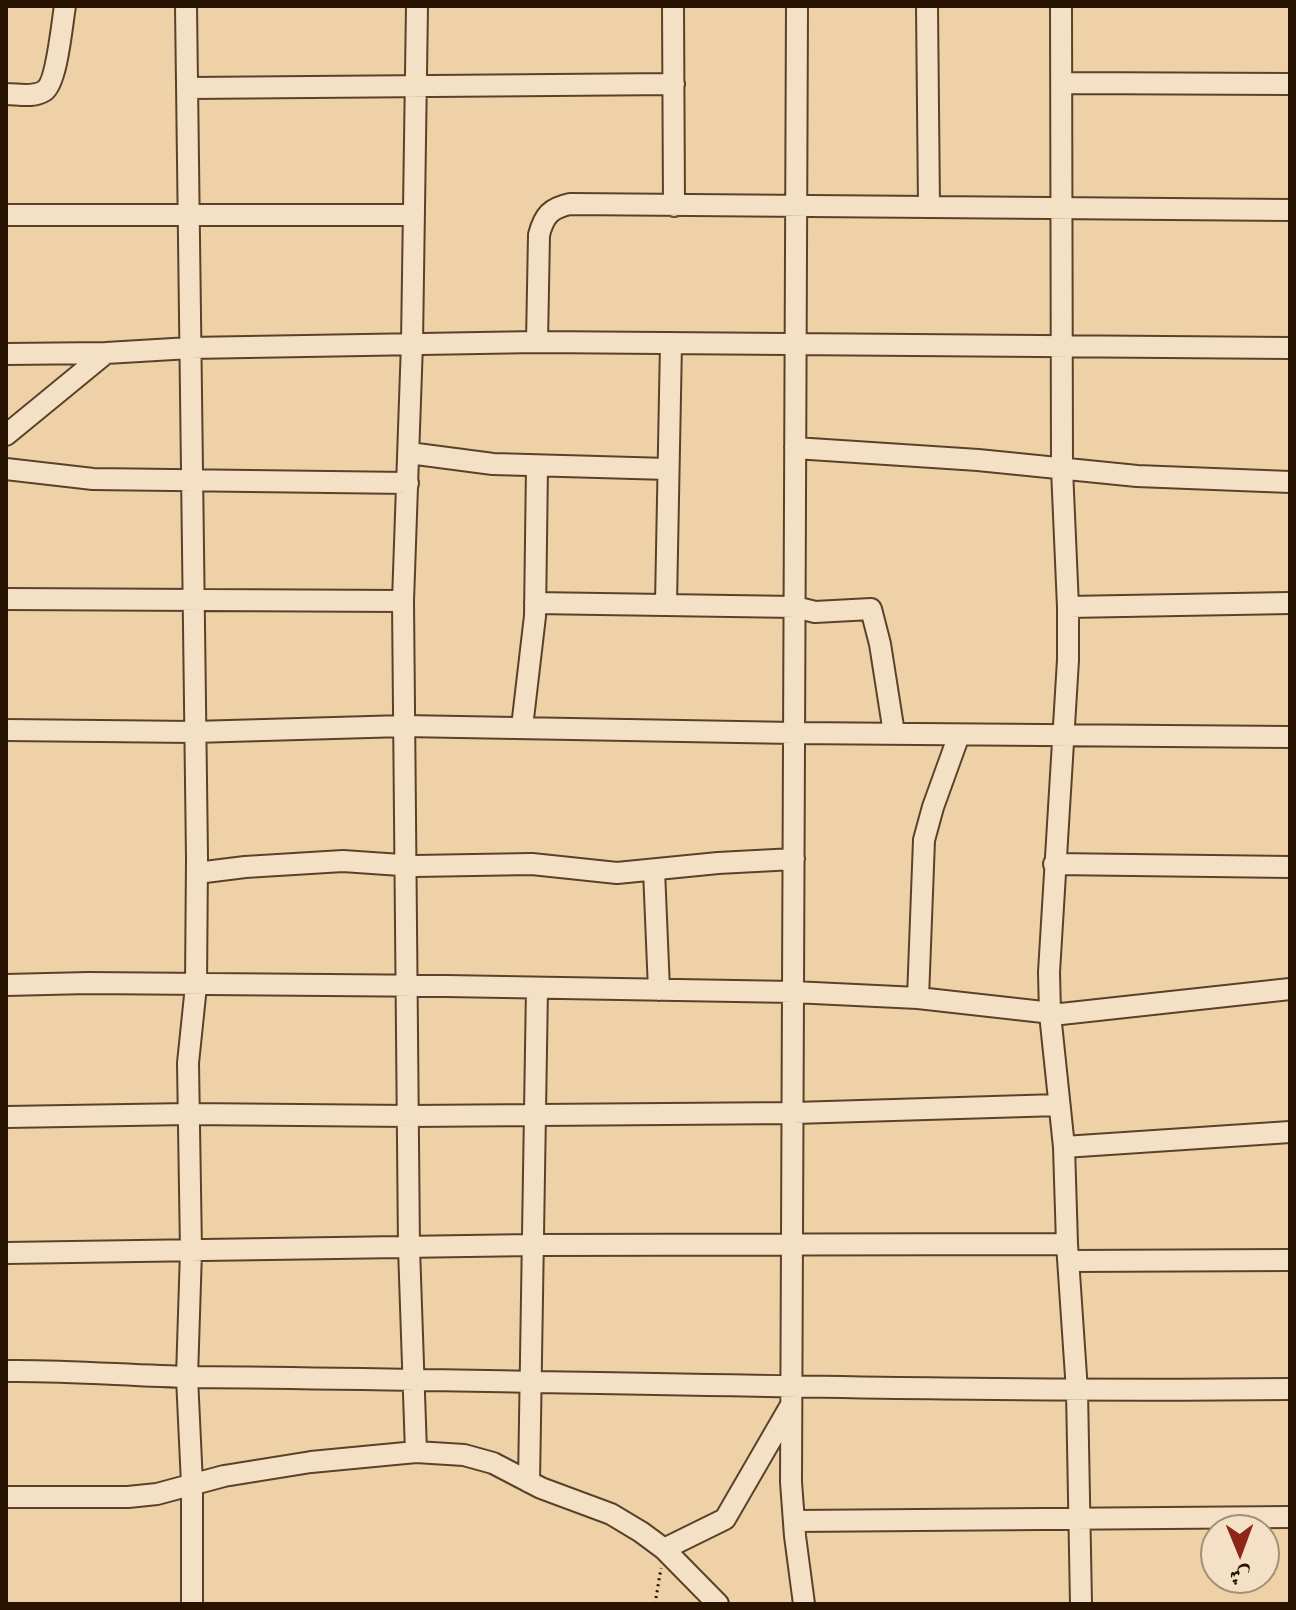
<!DOCTYPE html>
<meta charset="utf-8">
<style>
body{margin:0}
#map{position:relative;width:1296px;height:1610px;overflow:hidden;background:#eed1a6;font-family:"EB Garamond",Amiri,serif}
canvas{display:block}
.frame{position:absolute;inset:0;border:8px solid #281300;pointer-events:none}
.north{position:absolute;left:1200px;top:1514px;width:80px;height:80px;box-sizing:border-box;background:#f4e1c5;border:2px solid #a28f76;border-radius:50%;rotate:179deg;font-size:22px;font-weight:700;line-height:32px;text-align:center;color:#281300}
.north::after{content:'';display:block;margin:auto;width:28px;height:36px;background:#8f2418;clip-path:polygon(50% 0,100% 100%,50% 72%,0 100%)}
</style>
<div id="map">
<canvas width="1296" height="1610"></canvas>
<div class="frame"></div>
<div class="north">ش</div>
</div>
<script>
const context = document.querySelector('canvas').getContext('2d');
context.lineJoin = 'round';
function stroke(path, color, width, dash) {
  context.strokeStyle = color;
  context.lineWidth = width;
  context.lineCap = dash ? 'butt' : 'round';
  context.setLineDash(dash || []);
  context.stroke(path);
}
const minor = new Path2D(`
 M186,6l11,852 -1,128 -8,77 3,188 -4,126 5,107v120
 M673,6l1,200
 M797,6l-6,1476 4,54 9,68
 M927,6l2,201
 M1061,6l1,463 6,138v53l-19,312 1,42 14,133 3,97 10,147 4,213
 M1062,83l228,1
 M189,88l485,-4
 M6,94c12,0 27,4 38,-3 13,-8 18,-68 21,-85
 M6,215h408
 M537,342l2,-107c5,-20 12,-27 31,-31l720,6
 M6,354l100,-1
 M6,435l100,-82 84,-5 347,-6 753,6
 M795,448l183,12 159,16 153,6
 M409,453l84,11 175,5
 M6,469l87,10 315,4
 M6,599l397,2
 M535,603l260,4 20,5 56,-3 9,35 14,89
 M666,603l5,-260
 M1068,607l222,-4
 M522,727l13,-111 2,-150
 M6,730l188,2 210,-6 390,7 496,4
 M1054,864l236,3
 M654,870l5,120
 M197,873l48,-6 98,-6 72,5 117,-2 85,9 101,-10 76,-4
 M6,985l82,-2 358,3 347,6 125,6 143,16 229,-25
 M918,998l6,-158 9,-33 26,-72
 M6,1117l183,-3 220,2 385,-3 265,-8
 M1064,1147l226,-15
 M6,1253l527,-8 534,-1
 M1069,1261l221,-1
 M6,1371c62,-1 125,5 187,6 366,3 731,16 1097,12
 M416,1452l-7,-204 -6,-647 9,-258 5,-337
 M529,1482l8,-494
 M6,1497h122l29,-3 67,-18 87,-14 105,-10 48,3 29,8 48,25 70,26 30,18 23,17 54,55
 M794,1521l496,-4
 M664,1549l61,-30 66,-114`);
stroke(minor, '#5a422a', 24);
stroke(new Path2D(`
 M655,1604l6,-36`), '#281300', 3, [2, 4]);
stroke(minor, '#f4e1c5', 20);
</script>
